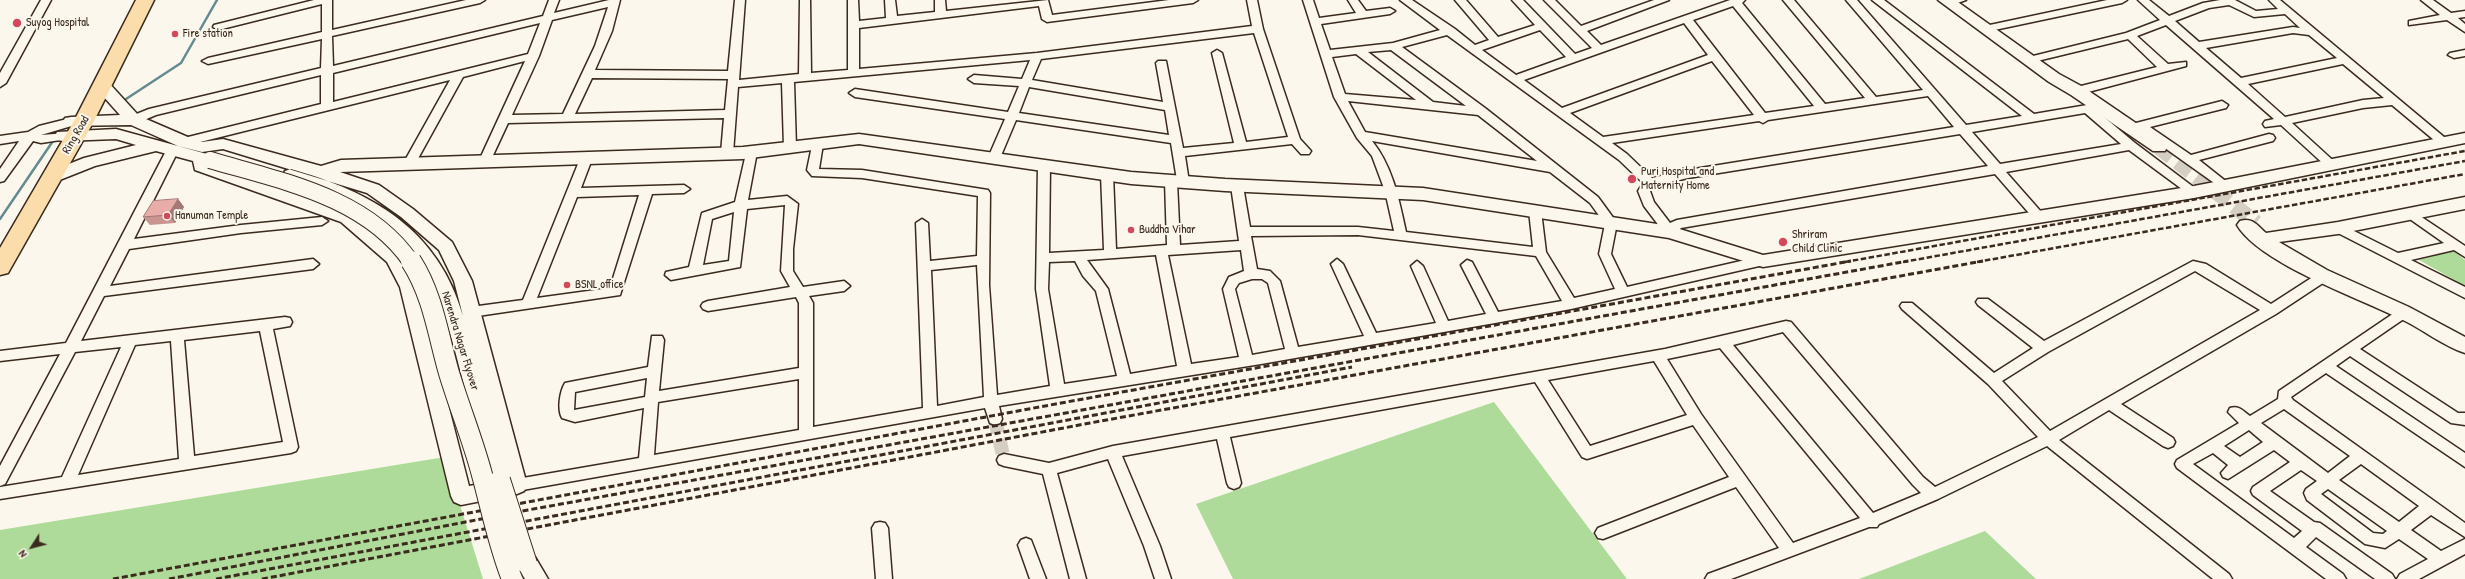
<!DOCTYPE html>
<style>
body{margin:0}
#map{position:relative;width:2465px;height:579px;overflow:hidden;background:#fbf7ec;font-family:"Patrick Hand",sans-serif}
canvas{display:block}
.north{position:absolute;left:12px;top:527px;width:40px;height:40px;-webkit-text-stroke:3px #fbf7ec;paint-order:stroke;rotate:234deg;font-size:11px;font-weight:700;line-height:16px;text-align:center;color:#3b2a1e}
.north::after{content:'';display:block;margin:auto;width:14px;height:18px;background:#3b2a1e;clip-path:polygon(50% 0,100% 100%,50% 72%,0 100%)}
</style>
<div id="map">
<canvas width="2465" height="579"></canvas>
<div class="north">N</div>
</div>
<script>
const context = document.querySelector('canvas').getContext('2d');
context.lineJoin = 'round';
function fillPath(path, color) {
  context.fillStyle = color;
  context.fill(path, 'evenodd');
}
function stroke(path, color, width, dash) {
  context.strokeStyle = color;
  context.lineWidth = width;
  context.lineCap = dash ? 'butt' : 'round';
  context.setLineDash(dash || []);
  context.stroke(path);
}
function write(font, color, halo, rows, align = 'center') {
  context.font = font + ' "Patrick Hand",sans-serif';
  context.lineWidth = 4;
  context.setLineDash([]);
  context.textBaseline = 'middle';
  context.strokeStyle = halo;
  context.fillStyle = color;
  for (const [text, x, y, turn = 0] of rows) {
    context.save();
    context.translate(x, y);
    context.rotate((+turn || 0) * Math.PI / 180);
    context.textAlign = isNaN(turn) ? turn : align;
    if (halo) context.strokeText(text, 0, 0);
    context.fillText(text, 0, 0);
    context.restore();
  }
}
fillPath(new Path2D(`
 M2454,251l11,9v26l-46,-26z
 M1494,402l133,177h-394l-37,-75z
 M445,457l38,122h-483v-49z
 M1985,531l51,48h-177z`), '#aedb99');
stroke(new Path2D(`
 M126,99l55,-36 36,-63
 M0,219l55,-81`), '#648b91', 2.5);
stroke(new Path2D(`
 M995,419l9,41`), '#d5cec3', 14, [14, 7]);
stroke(new Path2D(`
 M2159,147l97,76`), '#d5cec3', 16, [16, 8]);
const street = new Path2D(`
 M41,0h10l-45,83 -6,4v-14z
 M314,0h18v30l134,-30h19l-5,3 -148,33 1,30 210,-50 6,-16h10l-5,13 55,-13h11l-8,31 -17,39 133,1 7,-71h10l-6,80 60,-6 1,-74h10l1,73 37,-3v-70h10l1,21 27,-3 -1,-18h10l2,16 38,-4v-12h10l1,11 102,-11 4,15 117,-15h29l-5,3 -146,19 -5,-3 -3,-13 -180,22v41l178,-16 215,-27 -5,-26h10l6,29 37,110 11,12 -2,3h-8l-9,-10 -107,12 4,26 -6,4 -6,-4 3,63 59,-4 -8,-55 6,-4 6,4 7,41h108l36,4 -9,-40 -13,-35 -15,-18 -23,-41 -31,-97h10l6,18 37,-5 -8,-13h10l8,11 24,-3 5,3 -5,3 -69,10 9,26 63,-7 47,-13 -40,-30h12l43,29 20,16 14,-5 -34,-40h11l32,37 37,-12 -23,-25h11l52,54 17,-6 -48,-48h11l26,26 73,-26h15l-82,31 14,14 129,-45h15l-3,3 83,101 40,-6 -82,-98h11l82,97 47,-7 -77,-90h11l109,125 56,-9 -150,-116h12l150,114 59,-10 4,1 2,3 -2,3 38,32 65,49 -6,4 -4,-1 -61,-45 -123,22 37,42 2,3 -2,3h-8l-40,-46 -314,54c-5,5 -8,9 -15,7l-22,-29 -6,-15 5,-8 -24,-23 -172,-125 -45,12 83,61 113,89 19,26 -6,31 16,33 136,-31 6,5 -1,3 -197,45 -76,14 -234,41 -262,42 3,13 -2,4 -5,2 -5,-2 -5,-15 -468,83 -5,-2 -2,-4 2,-4 5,-2 122,-21 5,-50 -69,14 -13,-4c-5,-9 -2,-27 3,-35l5,-1 78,-15 4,-31h10l2,4 -5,51 140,-23v-65l-3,-6 -88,14 -5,-2 -2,-3 2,-3 5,-2 82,-14 -9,-16 4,-66 -38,4 -7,58 -69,13 -6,-5 1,-3 23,-5 13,-54 33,-11 12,-53h8l2,3 -9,48 39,-4 11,8 -5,45v22l10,16 41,-6 6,5 -6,5 -35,5 4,7v124l110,-19 -7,-185 6,-4 6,4 2,38 47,-5 1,-60 -116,-18 -50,-2 -5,-6 6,-29h8l2,3 -4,25 43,1 126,20 2,3 -1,92 8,110 53,-9 -14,-97 2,-123 2,-3 4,-1 6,4 -1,87 55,-3 -3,-76 6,-4 6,4 3,75 51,-4 -2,-64 6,-4 6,3 -6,-37 -155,-23 -16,38 -6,4 -6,-4 17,-39 -150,-22 -6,-4 6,-4 153,23 11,-26 -45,-3 -6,-4 6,-4 48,4 8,-19 -236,22 2,65 -6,4 -6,-4 -2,-64 -44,4 -5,66 -6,4 -6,-4 3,-35 -216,5 -20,43h-8l-2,-3 47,-102 -62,16 -48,87 -6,4 -6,-4 47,-84 -266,66 -6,-4 2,-3 141,-35v-29l-165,40 -19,8h-8l-2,-3 2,-3 20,-8 172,-41 1,-29 -114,25 -6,-3 6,-3 114,-26v-28l-104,26 -5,-3 1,-2zM1733,6l81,100 -49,7 -72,-93zM608,7l-13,39 -32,68 -51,1 27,-59 13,-36zM540,23l-12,31 -195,48v-29zM1684,23l24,32 -146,53 -38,-28zM1540,30l26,27 -50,18 -34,-25zM1254,33l34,104 -42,5 -24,-89 -5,-3 -5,3 22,90 -51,5 -17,-87h-8l-2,2 7,39 -131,-22 9,-21zM1391,50l75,56 -33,-4 -65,-50zM1356,54l60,46 -71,-6 -13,-37zM1712,61l42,54 -151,22 -33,-24zM592,78l136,1 -3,31 -150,4zM1029,87l136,23 4,25 -150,-22zM1928,96l26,31 -266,43 -36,8 -25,-24 -15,-11 147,-22 4,2 5,-3zM1348,101l130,14 59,46 -172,-29zM2085,113l36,31 -121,20 -28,-32zM1960,134l28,32 -311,54 -7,3 -16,-21 -4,-11 4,-5 34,-8zM1372,141l178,31 40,31 15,21 -6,30 16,35 -41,9 -28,-46 -5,-41 -6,-4 -6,4 4,36 -127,-15c-7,-32 -13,-65 -34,-91zM734,212l-5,49 -26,4 9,-46zM1358,235l178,21 26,45 -64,11 -26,-50 -5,-2 -6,5 25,49 -38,7 -25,-55 -6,-5 -6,5 25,57 -60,10 -33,-69 -6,-5 -6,5 33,72 -66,11 -18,-66 -10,-10 -13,-2 -6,-33zM1241,250l3,21 -15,6 -6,12 16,68 -48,7 -23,-109zM1156,255l21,111 -47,8 -22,-85 -21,-29zM1075,261l8,15 13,15 21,85 -53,8 -16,-95 1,-27zM977,265l7,132 -47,9 -6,-136zM1252,279h10l6,4 17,66 -33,6 -17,-66 4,-6zM647,378l-2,19 -71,13 1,-18zM799,379v51l-145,25 4,-53z
 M1948,0h18l-17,6 -5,-3z
 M2107,0h20l-5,3 -137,29 -5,-3 5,-3z
 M2138,0h11l20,16 34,-13 17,-3h15l21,11 22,-2 -9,-9h11l170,142 -2,3h-8l-48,-40 -29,3 -71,15 46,42 -2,3h-8l-47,-43 -16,2 -2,-3 2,-3 9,-2 -108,-94 -29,11 31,28 18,-2v4l-109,29 -4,-1 -2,-3 2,-3 84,-21 -29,-28 -99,24 -6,-3 2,-2 101,-25 34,-13zM2229,5l25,12 31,-3 15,14 -7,-1 -94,15 -24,-21 34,-13zM2293,33l16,2 28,23 -96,20 -35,-30zM2343,64l41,34 -21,2 -78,17 -37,-33z
 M2421,0h12l18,13 14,-2v6l-7,1 7,6v8l-18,-12 -38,5v-4l31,-6z
 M2465,50v6l-11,2 -6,-3 2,-2z
 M2222,101l6,4 -2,3 -76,19 41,28 78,-21 4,1 2,3 -2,3 -74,19 29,23 2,3 -6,4 -90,-64 2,-3z
 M71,118l4,1 2,3 -2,3 -34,10 26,-2 2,3 -2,3 -26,4 -8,-2 -29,40 -4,1v-13l19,-28 -19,3v-8l28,-4 11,-6z
 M172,147l6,4 -44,88 107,-14 81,-8 6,4 -6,4 -81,8 -112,16 -19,37 203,-27 6,5 -6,5 -209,27 -23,45 204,-24 5,1 2,4 -2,4 -17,3 25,118 -2,4 -5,2 -291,46v-12l62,-10 59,-130 -46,5 -70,132 -5,2v-20l60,-112 -60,7v-10l66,-8 100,-192zM260,331l23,111 -89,14 -10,-116zM171,341l8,118 -101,16 57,-130z
 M586,155l6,4 -11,29 103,-3 6,4 -6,4 -32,1 -32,101 -149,22 -5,-1 -2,-4 2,-4 5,-1 52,-7 57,-141zM639,195l-29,93 -73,10 40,-101z
 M2411,210l54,36v11l-11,-7 -43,10 54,27v11l-131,-67 -2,-3 2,-3h8l56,28 46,-10 -37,-26 -2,-3 2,-3z
 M2193,261l13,3 65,40 48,-31 5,-2 6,5 -1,3 -53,35 -155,90 52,34 2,4 -2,4 -5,2 -5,-2 -54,-36 -50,30 170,134 3,5h-19l-166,-133 -109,53 -59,25 -2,3h-8l-138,52h-26l3,-5 71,-26 -43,-61 -133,52 -5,-1 -3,-5 3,-5 131,-51 -36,-52 -106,34 -5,-2 -47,-75 -305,55 11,46 -2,4 -5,2 -5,-2 -2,-4 -10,-44 -95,17 38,90 11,33h-16l-11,-33 -36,-87 -51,14 29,106h-16l-27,-105 -39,-8 -5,-2 -2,-4 2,-4 5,-2 45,9 64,-17 552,-97 121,-28 5,1 132,155 12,10 103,-50 -50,-53 -86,-75 -2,-3 2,-3h10l82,70 39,-25 -55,-43 -2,-3 2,-3h10l56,42zM2195,271l65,39 -210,121 -48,-50 46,-29zM1783,332l130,153 8,8 -48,20 -140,-168zM1720,348l140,170 -67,25 -92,-129 -34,-55zM1654,361l33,54 -97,31 -42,-66z
 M2403,307l5,1 2,4 -2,4 -48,33 98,64h7v12l-14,-2 -101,-67 -14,10 129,87v14l-139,-94 -35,24 2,3 172,123v14l-34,-22 -20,15 30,21 24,-12v15l-46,25h-22l3,-5 28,-15 -29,-20 -14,9 -20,-4 -58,-44 -3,-7 2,-4 11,-8 -16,-11 -31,21 44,31 6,1 72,51 3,5h-20l-59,-42 -10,10 37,27 3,5h-20l-149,-111 -2,-4 2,-4 62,-37 -11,-11 2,-4c9,-3 13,3 20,8l28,-17 1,-8zM2284,409l66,47 -22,17 -67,-50zM2249,430l14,12 -23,15 -16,-11zM2274,450l16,12 -37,25 -2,4 2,4 49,36 -8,7 -101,-74 20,-11 15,12 -7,8 2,4 5,2zM2361,464l58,42 -20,16 -60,-42zM2328,489l59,42 -4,3 -10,-1 -52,-39z
 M880,522l5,1 3,5 4,51h-16l-4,-51 3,-5z
 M1026,538l5,2 15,39h-16l-12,-34 3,-5z`);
const secondary = new Path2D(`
 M1938,0h17l104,74 24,13 82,56 2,4 -2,4h-12l-82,-56 -22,-13z
 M102,81l6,1 31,34 51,22 12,4 21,-3 98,27 20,-6 402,-13 116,-13 272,38 94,7 198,9 247,38 93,29 431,-69 271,-53v10l-271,55 -431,69 -94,-29 -246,-38 -198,-9 -94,-7 -272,-40 -116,15 -403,13 39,13 34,24 39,33 20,39 55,204 -3,6 -7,3 -56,11 -7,-3 -3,-6 -51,-209 -13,-25 -46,-40 -146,-52 -2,-9 -37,-10 -61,15 -43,17 -6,-2 -2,-4 2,-4 38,-15 52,-13 -20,-6 -53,2 -6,-1 -2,-4 2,-4 59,-3 91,25 2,9 144,51 47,39 18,34 51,199 22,-4c-8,-21 -13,-43 -18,-64 -28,-100 -33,-172 -136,-221 -16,-8 -35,-12 -52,-18l-2,-4 2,-4 6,-2c81,23 147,60 172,147l-9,-35 -15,-31 -38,-33 -34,-24 -144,-44 -21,3 -24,-6 -47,-21 -66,1 -2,-4 2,-4 6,-1 49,-2 -26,-29 2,-4z
 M2465,197v12l-127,25 -59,8 48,28 82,37 56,30v16c-22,-7 -41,-23 -62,-33 -41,-21 -143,-56 -166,-95l3,-4c12,-4 17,4 26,12l72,-11z
 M527,555l8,2 13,22h-23l-9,-15 3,-7z`);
const highway = new Path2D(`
 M136,0h18l-60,121 -86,152 -8,2v-27l74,-127z`);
stroke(street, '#3b2a1e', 3);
stroke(secondary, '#3b2a1e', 3);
stroke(highway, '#3b2a1e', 3);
fillPath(street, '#fbf7ec');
fillPath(secondary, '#fbf7ec');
fillPath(highway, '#fbddab');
stroke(new Path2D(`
 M1845,262l620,-111
 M1903,262l562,-101
 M1977,262l488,-88`), '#3b2a1e', 2.5, [5.5, 2.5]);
stroke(new Path2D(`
 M113,579l948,-176 790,-142
 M169,579l359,-69 1380,-249
 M216,579l1136,-212
 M262,579l828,-156 893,-162`), '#3b2a1e', 3, [6, 3]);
const secondaryBridgeFar1 = new Path2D(`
 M210,160c71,21 157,37 201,102`);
const secondaryBridge = new Path2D(`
 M411,261c22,34 27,74 38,112 10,33 23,65 32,98 10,36 17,73 31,108
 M500,480l27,84`);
stroke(secondaryBridgeFar1, '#3b2a1e', 18, []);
stroke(secondaryBridge, '#3b2a1e', 22, []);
stroke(secondaryBridgeFar1, '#fbf7ec', 16);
stroke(secondaryBridge, '#fbf7ec', 20);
fillPath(new Path2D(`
 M178,199l6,8 -9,16 -25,2 -7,-8z`), '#c89591');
fillPath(new Path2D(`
 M178,199l6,8 -9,16 -7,-8z`), '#a27976');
const building = new Path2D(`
 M178,199l-10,16 -25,2 10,-16z`);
fillPath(building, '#e8ada9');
stroke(building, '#a27976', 1);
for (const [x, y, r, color] of [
 [17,23,5,"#d1495b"],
 [175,34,4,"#d1495b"],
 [1632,179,5,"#d1495b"],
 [167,216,4,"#d1495b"],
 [1131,230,4,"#d1495b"],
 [1783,242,5,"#d1495b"],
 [567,285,4,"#d1495b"]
]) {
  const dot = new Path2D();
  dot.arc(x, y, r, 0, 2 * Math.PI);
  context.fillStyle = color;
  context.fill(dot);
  stroke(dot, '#fbf7ec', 1.5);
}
write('12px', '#3b2a1e', '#fbf7ec', [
 ["Suyog Hospital",26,23],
 ["Fire station",183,34],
 ["Puri Hospital and",1641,172],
 ["Maternity Home",1641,186],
 ["Hanuman Temple",175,216],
 ["Buddha Vihar",1139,230],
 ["Shriram",1792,235],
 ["Child Clinic",1792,249],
 ["BSNL office",575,285]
], 'left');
write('12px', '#3b2a1e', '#fbf7ec', [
 ["Ring Road",76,135,-60],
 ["Narendra Nagar Flyover",460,341,73]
]);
</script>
